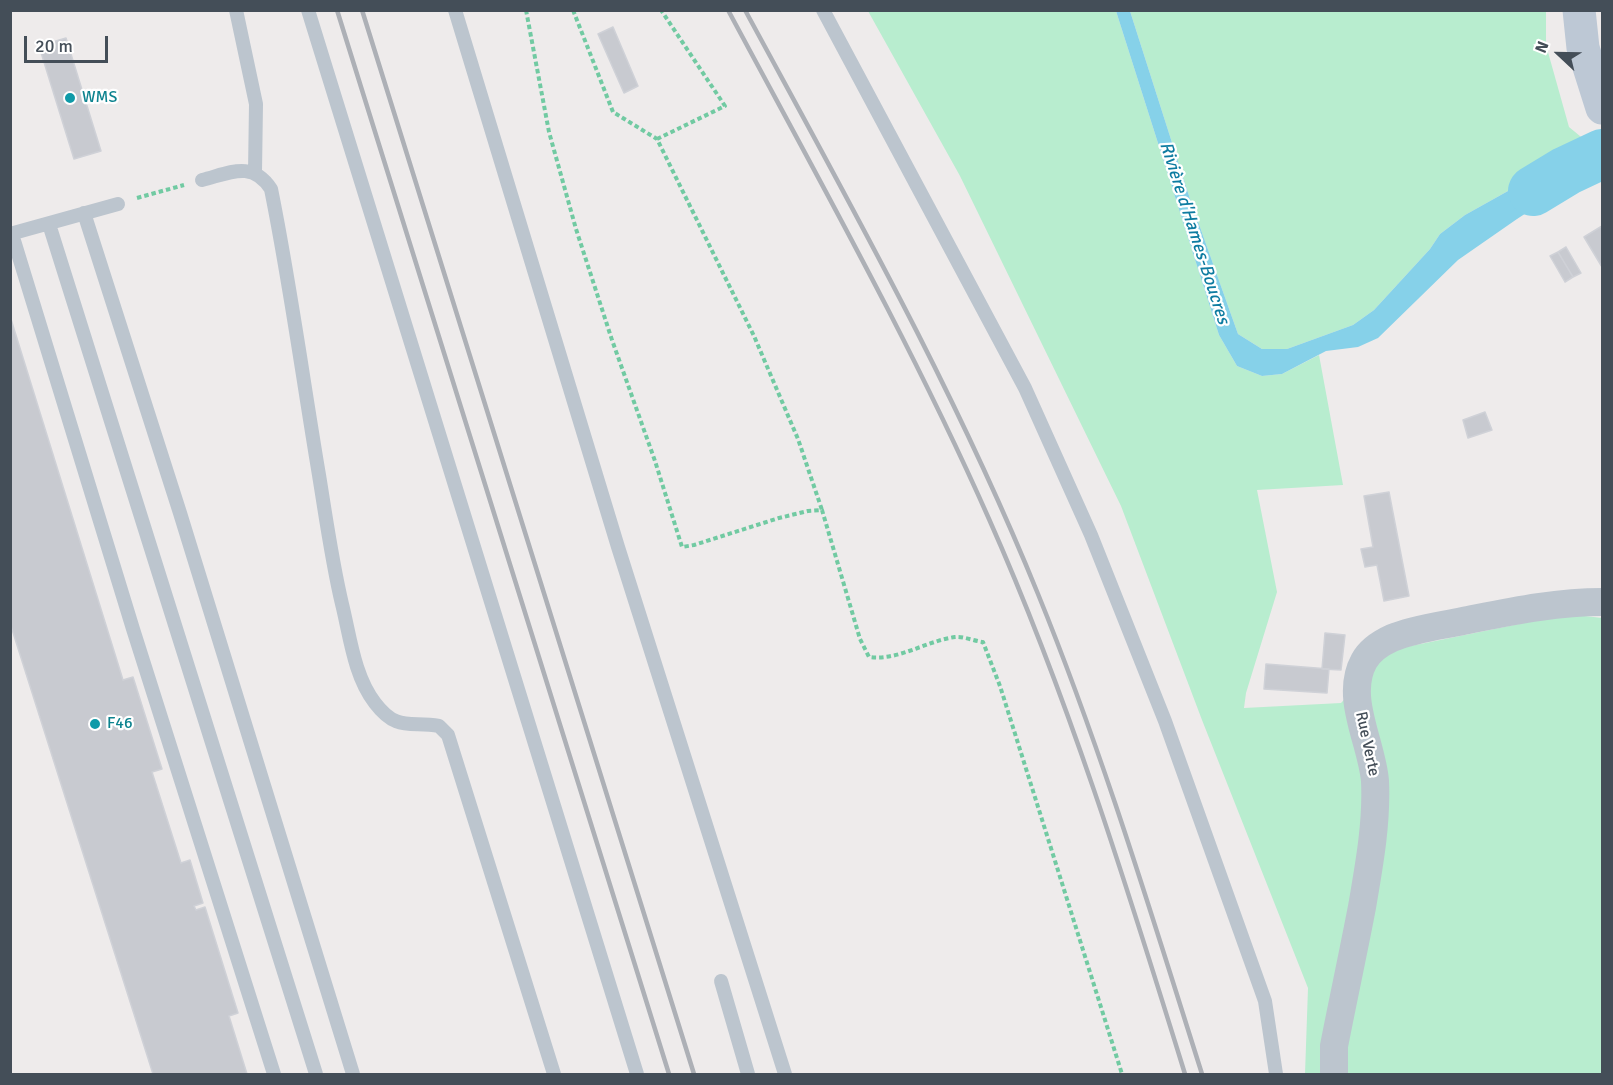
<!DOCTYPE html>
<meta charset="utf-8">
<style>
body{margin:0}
#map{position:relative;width:1613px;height:1085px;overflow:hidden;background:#eeebeb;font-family:Signika,sans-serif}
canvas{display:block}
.frame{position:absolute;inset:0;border:12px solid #444e58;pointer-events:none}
.north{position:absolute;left:1529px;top:24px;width:60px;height:60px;-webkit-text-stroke:4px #fff;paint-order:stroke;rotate:292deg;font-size:16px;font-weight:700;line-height:24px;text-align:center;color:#444e58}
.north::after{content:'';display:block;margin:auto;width:21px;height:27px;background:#444e58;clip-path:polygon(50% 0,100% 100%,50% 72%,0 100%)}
.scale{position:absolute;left:24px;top:36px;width:84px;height:27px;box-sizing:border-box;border:3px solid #444e58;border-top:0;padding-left:8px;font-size:18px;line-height:21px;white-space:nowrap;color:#444e58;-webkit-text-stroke:4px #fff;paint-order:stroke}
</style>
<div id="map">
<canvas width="1613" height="1085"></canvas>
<div class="frame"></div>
<div class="north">N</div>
<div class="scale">20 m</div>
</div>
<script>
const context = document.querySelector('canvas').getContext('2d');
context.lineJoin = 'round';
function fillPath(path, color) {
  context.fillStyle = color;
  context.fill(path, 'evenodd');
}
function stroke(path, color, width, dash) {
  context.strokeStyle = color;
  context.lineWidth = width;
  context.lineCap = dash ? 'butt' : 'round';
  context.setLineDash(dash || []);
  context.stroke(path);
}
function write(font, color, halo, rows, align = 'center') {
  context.font = font + ' Signika,sans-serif';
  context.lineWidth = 4.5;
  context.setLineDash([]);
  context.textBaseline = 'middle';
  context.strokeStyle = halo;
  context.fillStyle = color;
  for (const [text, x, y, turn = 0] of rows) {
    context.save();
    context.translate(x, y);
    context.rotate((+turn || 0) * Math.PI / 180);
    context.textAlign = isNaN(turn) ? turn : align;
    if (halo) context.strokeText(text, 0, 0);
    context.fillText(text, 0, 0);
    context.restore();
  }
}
fillPath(new Path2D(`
 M868,11h248l103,324 18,31 25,10 20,-2 37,-19 24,130 -86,5 20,102 -31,101 -2,15 97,-5 50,-53 177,-36 34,4v456h-297l3,-86 -106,-268 -81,-214 -161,-330z
 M1130,11h416v34l23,82 17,14 -50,28 -28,22 -43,24 -25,19 -10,15 -56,61 -21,15 -66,24h-25l-24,-15 -48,-135z`), '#b8edcf');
fillPath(new Path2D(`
 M1116,11h14l60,188 48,135 24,15h25l66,-24 21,-15 56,-61 10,-15 25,-19 43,-24 28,-22 50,-28 9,27 -78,51 -59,41 -80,78 -20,9 -32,4 -44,23 -20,2 -25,-10 -18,-31z`), '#86d1e9');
stroke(new Path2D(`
 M1533,191l33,-20 36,-17`), '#86d1e9', 50);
const building = new Path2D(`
 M613,27l25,59 -14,7 -26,-59z
 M66,38l35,113 -27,8 -35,-113z
 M1602,226v41l-18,-30z
 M1566,247l15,26 -8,4 -15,-25z
 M1558,252l15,25 -8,5 -15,-26z
 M10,316l113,364 10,-3 29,92 -10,3 29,91 9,-3 13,43 -9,3 2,4 9,-3 33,106 -9,3 18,58h-94l-143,-451z
 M1485,412l7,18 -24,8 -5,-18z
 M1389,492l20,104 -25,5 -7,-36 -12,2 -4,-18 12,-2 -9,-51z
 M1325,633l20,2 -4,35 -19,-1z
 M1266,664l63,5 -2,24 -63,-4z`);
fillPath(building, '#c8cad0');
stroke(building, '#cfd1d7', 1.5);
stroke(new Path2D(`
 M526,10l23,122 27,97 36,111 43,121 27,86 12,-2 85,-27 29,-7 14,-1 38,129 9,18c29,4 57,-16 86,-20 8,-1 19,4 28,5l17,44 122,388
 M573,10l40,102 44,27 97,197 44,103 24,71
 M657,139l68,-33 -64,-96
 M137,198l47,-13`), '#71caa2', 4, [4.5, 3]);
stroke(new Path2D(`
 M236,10l20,94 -1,68
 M308,10l329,1064
 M455,10l163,537 167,527
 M823,10l202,378 66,147 74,186 100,280 11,73
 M202,180c28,-7 50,-20 69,9 19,94 32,191 48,286 7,43 13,87 23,129 8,32 12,72 33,99 22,29 35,18 64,23l9,9 106,339
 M84,213l96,300 173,561
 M49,224l267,850
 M10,234l108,-30
 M12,234l121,395 141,445
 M721,981l27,93`), '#bcc5ce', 14);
stroke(new Path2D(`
 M1334,1074v-28c9,-46 19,-92 28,-139 7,-41 15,-84 13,-126 -3,-38 -31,-84 -11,-120 6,-11 17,-18 28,-23 22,-9 47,-12 71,-17 46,-9 92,-19 139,-19`), '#bcc5ce', 28);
stroke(new Path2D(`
 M1579,10l4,38 19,60`), '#bdc8d5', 33);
stroke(new Path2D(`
 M337,10l332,1064
 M362,10l332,1064
 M728,10c90,168 184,335 261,509 80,180 138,368 196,555
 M745,10c104,192 211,382 293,584 64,157 113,319 164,480`), '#adb0b6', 4.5);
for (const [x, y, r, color] of [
 [70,98,6,"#0f9aa8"],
 [95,724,6,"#0f9aa8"]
]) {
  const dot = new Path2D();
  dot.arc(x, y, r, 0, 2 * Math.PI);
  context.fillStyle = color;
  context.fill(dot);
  stroke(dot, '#fff', 2);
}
write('16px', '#0d838f', '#fff', [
 ["WMS",82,98],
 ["F46",107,724]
], 'left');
write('16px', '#444e58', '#fff', [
 ["Rue Verte",1367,744,78]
]);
write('italic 18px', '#0e7ca1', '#fff', [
 ["Rivière d'Hames-Boucres",1194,233,72]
]);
</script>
